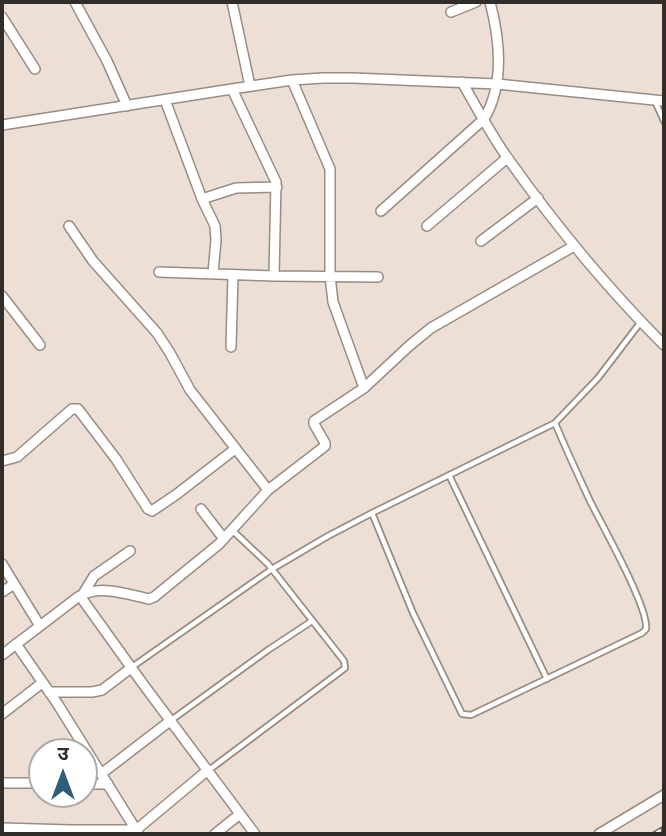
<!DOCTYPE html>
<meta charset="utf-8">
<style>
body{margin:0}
#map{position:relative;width:666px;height:836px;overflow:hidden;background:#eddfd5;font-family:Inter,"Noto Sans Devanagari",sans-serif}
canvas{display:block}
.frame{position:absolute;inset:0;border:4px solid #332d29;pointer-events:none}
.north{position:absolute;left:28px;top:738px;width:70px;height:70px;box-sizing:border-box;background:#fff;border:2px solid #adaba9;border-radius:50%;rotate:0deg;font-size:19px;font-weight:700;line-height:28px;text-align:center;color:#332d29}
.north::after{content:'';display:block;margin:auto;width:24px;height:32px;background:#2e5d7c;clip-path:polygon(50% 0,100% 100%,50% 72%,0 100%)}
</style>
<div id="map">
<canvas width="666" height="836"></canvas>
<div class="frame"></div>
<div class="north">उ</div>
</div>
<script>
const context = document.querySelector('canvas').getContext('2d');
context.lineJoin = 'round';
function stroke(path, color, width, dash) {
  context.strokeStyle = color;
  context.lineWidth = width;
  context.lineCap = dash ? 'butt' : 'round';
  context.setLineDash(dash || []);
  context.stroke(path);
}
const lane = new Path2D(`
 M655,101l9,20
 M449,475l98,204
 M372,513l41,100 49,101 9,1 171,-82 4,-4c3,-21 -44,-104 -56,-128 -12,-26 -24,-52 -35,-78
 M132,667l140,-98 56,-33 44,-23 183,-90 43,-45 42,-55
 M170,721l98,-71 44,-29
 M209,770l136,-102 -1,-7 -76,-97 -35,-33`);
const street = new Path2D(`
 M75,2l32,59 20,45
 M232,2l18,84
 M451,12l25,-10
 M2,17l33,52
 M292,80l38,89v107l3,26 31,86
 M462,82c15,26 29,53 47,78 47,66 98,128 155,185
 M232,89l44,93 -2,94
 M165,100l37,99 13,27 1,14 -3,33
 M2,125l230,-36 60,-9 31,-2h30l144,6 167,17
 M202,199l34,-11 41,-1
 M381,211l103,-92c21,-35 16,-79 6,-117
 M69,226l24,35 64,72 13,20 20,37 78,100
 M427,226l80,-68
 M481,241l57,-43
 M159,272l115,4 104,1
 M2,296l38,49
 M231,347l2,-72
 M2,461l15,-4 55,-48h6l38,50 32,50 4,2 25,-17 58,-45
 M201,509l23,30
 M2,564l38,62
 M2,592l12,-8
 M83,594l11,-18 36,-25
 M80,596l63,88 112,150
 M16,644l41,59 81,130
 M2,655l76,-58c21,-13 48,-3 71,2l5,-2 65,-53 49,-54 57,-44v-3l-11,-19v-3l50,-33 45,-42 22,-18 143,-82
 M49,692h43l10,-2 29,-22
 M2,714l40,-31
 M101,774l69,-53
 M2,783h40
 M84,784h24
 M2,828l69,2h65l72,-60
 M215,834l25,-20
 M599,834l65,-39`);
stroke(lane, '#998c83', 8);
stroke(street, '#998c83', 12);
stroke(lane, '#fff', 4.5);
stroke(street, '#fff', 9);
const rail = new Path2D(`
 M654,834l10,-6`);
stroke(rail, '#645c56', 5);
stroke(rail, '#fff', 2.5, [8]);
</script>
